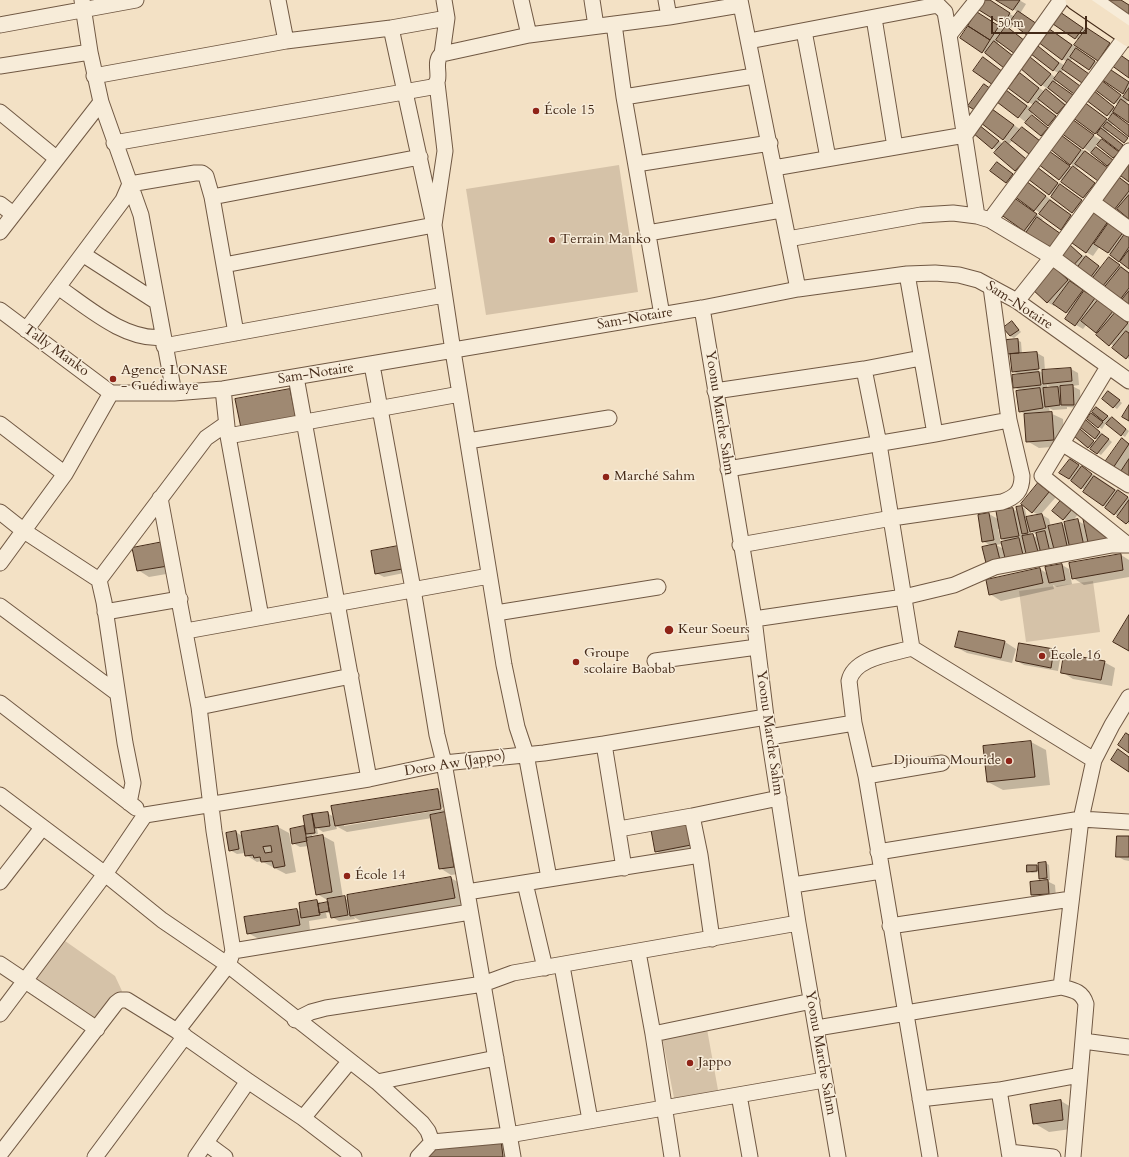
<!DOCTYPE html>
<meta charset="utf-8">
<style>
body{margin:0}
#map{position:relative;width:1129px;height:1157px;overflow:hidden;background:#f3e1c5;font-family:Cardo,serif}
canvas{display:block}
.scale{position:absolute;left:991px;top:16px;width:96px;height:18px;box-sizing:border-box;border:2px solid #442a18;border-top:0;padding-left:5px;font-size:12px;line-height:14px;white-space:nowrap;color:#442a18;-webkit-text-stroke:3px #f7ecd9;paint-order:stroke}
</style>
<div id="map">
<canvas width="1129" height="1157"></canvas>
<div class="scale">50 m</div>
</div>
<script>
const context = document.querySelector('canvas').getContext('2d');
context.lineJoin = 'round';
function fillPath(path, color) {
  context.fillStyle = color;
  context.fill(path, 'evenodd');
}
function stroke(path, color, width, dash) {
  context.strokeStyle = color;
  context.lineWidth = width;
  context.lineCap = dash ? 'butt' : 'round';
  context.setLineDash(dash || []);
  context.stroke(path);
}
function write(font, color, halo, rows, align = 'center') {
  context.font = font + ' Cardo,serif';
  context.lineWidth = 3;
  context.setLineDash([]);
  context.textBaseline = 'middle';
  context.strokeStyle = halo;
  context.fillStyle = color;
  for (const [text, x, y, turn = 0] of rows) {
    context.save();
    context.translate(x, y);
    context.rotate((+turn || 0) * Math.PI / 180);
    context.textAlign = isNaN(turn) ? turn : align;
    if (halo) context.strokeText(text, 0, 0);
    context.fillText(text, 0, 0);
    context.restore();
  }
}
fillPath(new Path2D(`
 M619,165l19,127 -152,23 -20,-126z
 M1093,581l7,51 -74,10 -7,-51z
 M58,936l57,40 7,15 -26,37 -70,-47z
 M707,1029l11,61 -44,8 -12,-61z`), '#d5c2a8');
fillPath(new Path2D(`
 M986,0l29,17 3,-5 -20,-12h21l7,4 -15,24 -31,-19z
 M984,17l20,13 2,-2 7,4 19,14 -33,-5 -2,3 23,16 -31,-5 -28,-17z
 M1068,18l49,30 -12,17 -7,-5 -22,-22z
 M1056,33l46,33 -5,7 -24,-15 -3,4 6,3 13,21 -25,-17 -3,4 26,18 -30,-11 -2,3 24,17 -4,6 -33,-21 -12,-27 26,20 4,-4 -7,-4 -15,-23 27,19 3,-4 -6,-3z
 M1020,74l25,18 2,-1 7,4 18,14 -7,9 -24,-19 -3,4 25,18 -7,8 -23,-17 -6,8 1,1 4,-5 22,17 -6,6 -29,-22 -12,-26 24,17 3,-3 -6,-3z
 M1116,74l13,9v17l-4,3 4,2v17l-11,-7 -1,1 12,9v10l-16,-11 -6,8 22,17 -3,5 -52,-37 11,-14 24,17 2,-3 -3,-2 -15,-23 23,16 3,-3 -24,-16 13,-3 16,11 2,-3 -3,-1z
 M993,110l28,20 1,-2 7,4 17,13 -9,13 -24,-18 -4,4 23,19 -9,11 -28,-21 2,-2 -23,-18 5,-7 24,18 3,-4 -3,-1z
 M1063,133h26l16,9 16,13 -4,4 -20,-15 -2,3 20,16 -4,4z
 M1061,136l31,20 23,17 -36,-7 -1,2 -7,-4 -20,-15z
 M1056,156l46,32 -11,14 -51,-38z
 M997,163l23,16 -6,7 -22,-16z
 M1037,168l51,37 -8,11 -30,-22z
 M1117,176l12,8v34l-14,-9z
 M1027,182l51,38 -10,13 -52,-37z
 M1014,198l29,21 -15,14 -4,-2z
 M1095,212l34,22v34l-29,-22 -7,10 -7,-4z
 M1069,246l33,22 8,-10 19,14v35l-58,-39z
 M1060,271l15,14 54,39v35l-42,-35 -4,5 -17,-10 3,-5 -13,-9 -2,1 -7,-4 -15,-14z
 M1012,322l9,10 -7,6 -4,-2z
 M1017,340l4,2 1,12 15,-1 7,4 1,14 26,-2 7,4 1,12 -7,1 8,4 1,18 -14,-1v2l-14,1 -4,-2 1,5 13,6 2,27 -26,2 -12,-7 -2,-27 -5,-3 1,-20 -7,-4 5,-12 -6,-4 -2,-16 -3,-2zM1035,366l8,5v2l-9,-5zM1047,385l6,3 -6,1z
 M1112,394l10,9 -5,6 -14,-10z
 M1096,408l33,23 -4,6 -19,-14 -4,6 -14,-10z
 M1089,423l23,19 -11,13 -12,-8 -9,-17 16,13 2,-3 -3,-2z
 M1122,439l7,4v35l-16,-11z
 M1077,464l52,34v26l-45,-32 1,-2 -16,-11z
 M1038,484l18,13 -15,17 8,5 2,8 11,-3 5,3 3,-5 -6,-3 -2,-19 17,13 -7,9 6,-1 41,23 -124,27 -4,-25 -8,-5 6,-27 9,5 15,-10 5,3 4,-5 3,2 2,9 12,-3 -6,-3zM998,529h2l2,10 5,3 -3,7 -8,-4 5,-1zM1030,531l8,4v3l-7,-3z
 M133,548l45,24 -29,5 -11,-7z
 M372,552l37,20 -25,5 -8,-4z
 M1121,555l8,5v17l-45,8 -11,-7z
 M1062,565l7,4 3,15 -15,3 -4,-2 1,4 -53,12 -11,-7 50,-25 8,5z
 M1005,642l11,7 -4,14 -45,-10 -11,-6z
 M1054,650l7,4 -3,17 -34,-6 -7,-4z
 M1104,662l11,6 -3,18 -39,-7 -11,-7z
 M1031,742l15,8 4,35 -47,5 -15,-8z
 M438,790l11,6 16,77 -14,2 -11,-7 -8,-50 -85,14 -11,-6 1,3 -14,3 -6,-4 1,6 -6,1v3l11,-2 11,6 9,56 5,2 103,-22 15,9 3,19 -103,18 -12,-7 1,2 -16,2 -7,-4 -1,-4h-5l1,5 -18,3 1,10 -51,8 -11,-6 49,-23 4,2 -1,-9 17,-2 6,3 6,-1v-2l-12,-7 -8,-48 -9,1 -7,-4 11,-16 3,2 4,-14 2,2 14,-4 7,4zM446,807v2l-102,17v-2z
 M686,825l19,28 -34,7 -15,-9z
 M278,827l11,6 7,39 -10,2 -25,-13 -4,1 -11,-7 -1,-2 -8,1 -7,-4 6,-18 6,4z
 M1129,837v24l-5,-1 -7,-4z
 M1046,863l3,2 1,15h-5l10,5 1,12 -17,2 -7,-4 14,-14 -6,-3 -1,-6 -7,1 -4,-2 9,-5 2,1z
 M1061,1101l15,9 2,18 -29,4 -15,-9z
 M501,1141l16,16h-95z`), '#0003');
const building = new Path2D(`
 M985,0h5l20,13 -7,12 -24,-15z
 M996,0h24l-7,10z
 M1105,0h16l8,5v11z
 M1018,11l19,13 -9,12 -18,-14z
 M977,12l22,14 -9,14 -22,-14z
 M1060,12l23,16 -8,11 -22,-15z
 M968,26l22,14 -8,13 -22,-15z
 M1006,26l19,15 -10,13 -19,-14z
 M1048,28l24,17 -10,15 -24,-18z
 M1087,28l23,15 -12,18 -24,-16z
 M994,41l19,15 -9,12 -19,-15z
 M1038,46l21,17 -6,8 -22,-17z
 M1076,48l19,13 -6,9 -19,-13z
 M1119,54l10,7v17l-18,-13z
 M983,57l20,15 -10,13 -20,-14z
 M1030,57l21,17 -10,12 -21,-18z
 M1068,59l21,15 -7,9 -20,-14z
 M1108,68l21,14 -6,12 -22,-15z
 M1060,71l20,15 -6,8 -20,-15z
 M1020,73l19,15 -11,15 -20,-15z
 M1101,80l20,15 -7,9 -20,-15z
 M1053,81l20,14 -6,8 -19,-15z
 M984,84l7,5 -15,22 -8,-5z
 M1129,88v13l-6,-4z
 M1046,89l19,16 -8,9 -19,-15z
 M1006,90l21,16 -9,12 -21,-16z
 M1093,90l21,17 -7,9 -21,-16z
 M1121,99l8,6v18l-16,-11z
 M1036,101l20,15 -8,10 -19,-16z
 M1084,102l23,17 -12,15 -23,-17z
 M992,109l22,16 -11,15 -22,-17z
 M1113,113l16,12v12l-21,-17z
 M1032,115l16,13 -7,8 -16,-13z
 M1072,119l22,16 -11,14 -22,-16z
 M1107,122l21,16 -4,5 -21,-16z
 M979,125l20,16 -7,8 -19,-16z
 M1022,127l18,14 -11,13 -18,-14z
 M1101,128l22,17 -4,6 -22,-17z
 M1061,135l20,15 -11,15 -20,-16z
 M1102,139l17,13 -6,6 -16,-13z
 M1005,141l21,18 -11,12 -21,-18z
 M1096,147l17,13 -6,6 -16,-13z
 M1049,151l21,15 -11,14 -21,-16z
 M1085,151l23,17 -10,13 -23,-17z
 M1129,157v25l-12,-9z
 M997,162l16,12 -7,9 -16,-12z
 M1073,166l22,17 -12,15 -22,-16z
 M1037,167l21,16 -9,12 -21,-16z
 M1116,175l13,10v6l-15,19 -16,-13z
 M1026,181l20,15 -12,15 -20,-15z
 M1060,184l22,16 -10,13 -21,-16z
 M1129,195v24l-12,-10z
 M1013,197l24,17 -13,17 -24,-17z
 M1050,200l21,15 -10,15 -22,-16z
 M1095,210l14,10 -23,33 -14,-10z
 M1037,217l24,17 -12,16 -23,-17z
 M1110,221l14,10 -16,22 -14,-9z
 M1127,231l2,2v14l-10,15 -9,-7z
 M1069,244l13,12 -12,13 -13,-11z
 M1129,250v19l-9,-7z
 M1086,256l13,10 -9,12 -13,-10z
 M1109,257l11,8 -18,22 -10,-8z
 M1052,265l16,15 -21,23 -16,-15z
 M1121,267l8,6v15l-10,13 -15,-13z
 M1070,281l13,9 -17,23 -13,-9z
 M1084,291l11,7 -20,28 -10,-7z
 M1129,291v17l-8,-7z
 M1098,300l15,11 -17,22 -15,-12z
 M1115,313l13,10 -19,23 -13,-11z
 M1012,321l7,9 -9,6 -7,-8z
 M1126,331l3,2v22l-3,4 -14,-11z
 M1018,339l1,14 -12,1 -1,-14z
 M1037,352l2,17 -27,3 -2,-18z
 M1071,368l1,13 -29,3 -1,-14z
 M1039,372l2,13 -28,3 -1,-13z
 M1073,385l1,20h-13l-1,-19z
 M1058,387l2,18 -15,2 -2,-19z
 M1040,388l3,20 -24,4 -3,-21z
 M290,389l6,29 -55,10 -6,-29z
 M1108,391l12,9 -7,8 -11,-9z
 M1129,405v16l-7,-4z
 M1096,407l12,9 -5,5 -11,-9z
 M1052,412l2,28 -28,2 -2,-28z
 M1091,413l12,9 -5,6 -11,-9z
 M1112,417l14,12 -5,7 -15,-12z
 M1086,420l14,12 -5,7 -15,-12z
 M1080,429l14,12 -6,7 -14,-12z
 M1102,434l7,5 -12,15 -7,-5z
 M1122,438l7,6 -16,24 -8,-6z
 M1070,459l9,6 -10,14 -10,-6z
 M1129,459v20l-9,-6z
 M1082,466l10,8 -11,15 -10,-8z
 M1094,476l21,14 -12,16 -20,-14z
 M1038,483l11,9 -17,21 -11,-9z
 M1118,490l10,7 -14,18 -9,-7z
 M1062,499l11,9 -10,12 -11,-9z
 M1129,500v21l-3,3 -9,-7z
 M1022,506l6,27 -6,1 -6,-27z
 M1013,508l6,28 -18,3 -5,-28z
 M989,513l5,27 -12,2 -4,-27z
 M1042,514l4,14 -16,4 -4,-15z
 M1083,518l30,22 -24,5z
 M1078,519l6,27 -14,3 -6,-27z
 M1062,523l6,27 -13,3 -7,-27z
 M1045,531l5,21 -9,2 -5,-21z
 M1033,534l6,21 -12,3 -5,-22z
 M1019,538l5,21 -18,3 -5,-20z
 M163,542l5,24 -31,5 -5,-23z
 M996,544l5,20 -14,3 -5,-20z
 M398,546l4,23 -27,5 -4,-23z
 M1121,554l2,16 -51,9 -3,-16z
 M1062,564l3,16 -16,3 -4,-16z
 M1040,568l3,15 -54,12 -3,-15z
 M1129,615v36l-16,-9z
 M959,631l46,10 -4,17 -46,-11z
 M1019,643l35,6 -3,19 -35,-7z
 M1064,654l41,7 -4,19 -40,-7z
 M1126,733l3,2v18l-11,-8z
 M1031,741l4,36 -48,5 -4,-36z
 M1118,749l11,8v15l-18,-12z
 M438,789l3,20 -106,17 -4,-20z
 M328,812l2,14 -15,2 -3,-14z
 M445,812l9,55 -15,2 -9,-54z
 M312,814l3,19 -9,1 -3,-18z
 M686,823l5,22 -36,7 -4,-22z
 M278,826l7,40 -11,2 -2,-7 -11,1 -1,-5 -6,1 -1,-3 -8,1 -4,-24zM271,846l1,6 -7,1 -2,-6z
 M304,826l3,15 -15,3 -2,-15z
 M236,831l3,18 -10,2 -3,-18z
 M323,835l9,57 -16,3 -10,-57z
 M1117,836h12v21h-13z
 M1046,862l1,16 -8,1 -1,-16z
 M1027,865h10v6l-10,1z
 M451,877l4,21 -105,18 -3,-21z
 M1048,880l1,14 -18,1 -1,-13z
 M345,896l3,19 -17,3 -4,-19z
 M317,900l3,15 -19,3 -2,-15z
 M328,902l1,9 -10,2 -1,-9z
 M297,909l3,16 -53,9 -3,-17z
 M1061,1100l2,20 -30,4 -3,-19z
 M501,1140l2,17h-82l10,-11z`);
fillPath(building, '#9f8972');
stroke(building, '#442a18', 1);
const minor = new Path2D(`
 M82,0l8,52 11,50 40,113 33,178
 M278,0l8,41
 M521,0l8,35
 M592,0l4,26
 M666,0l3,17
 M740,0l58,289
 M1095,0l34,24
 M874,18l21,129
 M614,24l10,73 38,218
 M0,25l136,-25
 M391,28l43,197 19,126 51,314 13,62 9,27 23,124
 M804,31l24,127
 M949,35l28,-35
 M749,41l189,-36 7,7 4,23 28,181
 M442,54l5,-36 -3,-18
 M0,66l90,-14
 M94,76l192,-35 105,-13 56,-10
 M624,97l130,-21
 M0,112l56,46
 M114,143l318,-56c13,-7 -1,-25 10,-33l87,-19 140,-18 71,-12
 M636,164l134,-21
 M774,168l191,-33 96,-135
 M130,184l65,-11h7l4,3 6,21 24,136
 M212,197l208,-40
 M1092,202l37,27
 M0,204l13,10
 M990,220l137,-185
 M0,232l101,-130
 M648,233l133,-23
 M788,239l133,-24 32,-2 24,3 13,4 62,37 77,57
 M84,255l73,47
 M224,265l210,-40 11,-74 -8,-68
 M907,274l28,160
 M58,287c28,19 68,55 105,50
 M1017,301l35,-44 77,-106
 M702,308l52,311 12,98 32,206 40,234
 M0,310l111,83
 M26,330l97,-130 7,-16
 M164,346l280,-51
 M372,365l41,224 24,146 7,28 23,129 46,265
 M1108,367l-66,109 86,69
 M864,369l15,75 33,204
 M296,377l73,402
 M223,389l5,47 33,181
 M715,391l149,-22 57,-11
 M111,393h63l49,-4 479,-81 96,-19 109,-15 28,-1 24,2 19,5 39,21 112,80
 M0,424l65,50
 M228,436l232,-42
 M468,441l141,-23
 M1063,444l66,41
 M728,469l207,-35 74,-14
 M160,498l39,209 15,124 19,120 -5,14 -51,66
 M0,512l24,19 75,49 5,22 21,141 8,40 -4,20
 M740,545l152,-27 110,-16c14,-5 20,-11 20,-26l-13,-56 -18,-133
 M0,563l65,-89 46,-81
 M99,580l107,-142 20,-14
 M0,606l117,87
 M105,612l75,-13
 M496,613l162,-26
 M754,619l150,-22 50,-12 41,-18 117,-22h16
 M186,631l303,-55
 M655,661l102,-14
 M0,703l136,105
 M199,707l152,-31
 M769,737l85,-14
 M604,744l20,124
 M866,776l76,-13
 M0,795l105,79 57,46 66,45 149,117 45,41 6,8 4,11
 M145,815l224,-36 75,-16 100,-10 60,-9 162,-27
 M692,816l8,39 12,84
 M619,829l73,-13 87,-18
 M878,852l203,-33 48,3
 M0,882l42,-54
 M525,883l20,85
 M793,885l88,-14
 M467,892l233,-37
 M890,926l181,-27
 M233,951l237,-39
 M638,952l15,82 19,123
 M0,964l97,65
 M562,966l28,154
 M1061,987l20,-168 13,-59 18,-35 17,-28
 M0,1014l105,-140 40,-59
 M295,1020l16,-8 15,-4 157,-24 30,-11 285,-50
 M817,1028l244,-41c12,3 21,4 25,17l-13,153
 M653,1034l159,-33
 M1083,1041l46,6
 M377,1082l119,-24
 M999,1090l11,67
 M739,1095l11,62
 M920,1099l79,-9 81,-15
 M303,1118l46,-56
 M206,1143l19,14
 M1009,1152l44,5
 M0,1154l116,-151 4,-3h7l50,31 71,50 55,37 51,39
 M95,1157l90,-121
 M196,1157l52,-76
 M418,1157l14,-15 77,-7 315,-55
 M930,1157l-64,-381 -12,-53 -5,-42c5,-24 44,-27 63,-33l182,112`);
const major = new Path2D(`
 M1075,0l54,37`);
stroke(minor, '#705843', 17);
stroke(major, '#442a18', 21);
stroke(minor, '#f7ecd9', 15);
stroke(major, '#f3e1c5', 19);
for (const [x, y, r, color] of [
 [536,111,4,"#8f2418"],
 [552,240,4,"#8f2418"],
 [113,379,4,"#8f2418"],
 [606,477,4,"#8f2418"],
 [669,630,5,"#8f2418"],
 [1042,656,4,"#8f2418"],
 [576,662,4,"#8f2418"],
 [1009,761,4,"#8f2418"],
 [347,876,4,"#8f2418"],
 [690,1063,4,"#8f2418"]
]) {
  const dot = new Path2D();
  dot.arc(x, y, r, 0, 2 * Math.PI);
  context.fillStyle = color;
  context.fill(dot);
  stroke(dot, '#f7ecd9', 1.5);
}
write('14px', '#442a18', '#f7ecd9', [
 ["École 15",544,111],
 ["Terrain Manko",560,240],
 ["Agence LONASE",121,371],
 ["- Guédiwaye",121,387],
 ["Marché Sahm",614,477],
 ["Keur Soeurs",678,630],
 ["Groupe",584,654],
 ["scolaire Baobab",584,670],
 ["École 16",1050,656],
 ["Djiouma Mouride",1001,761,"right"],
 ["École 14",355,876],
 ["Jappo",698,1063]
], 'left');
write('14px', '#442a18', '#f7ecd9', [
 ["Sam-Notaire",1019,306,33],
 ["Sam-Notaire",635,319,-10],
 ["Tally Manko",56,351,36],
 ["Sam-Notaire",316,374,-9],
 ["Yoonu Marche Sahm",719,413,81],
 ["Yoonu Marche Sahm",769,733,82],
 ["Doro Aw (Jappo)",455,764,-9],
 ["Yoonu Marche Sahm",820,1053,80]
]);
</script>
